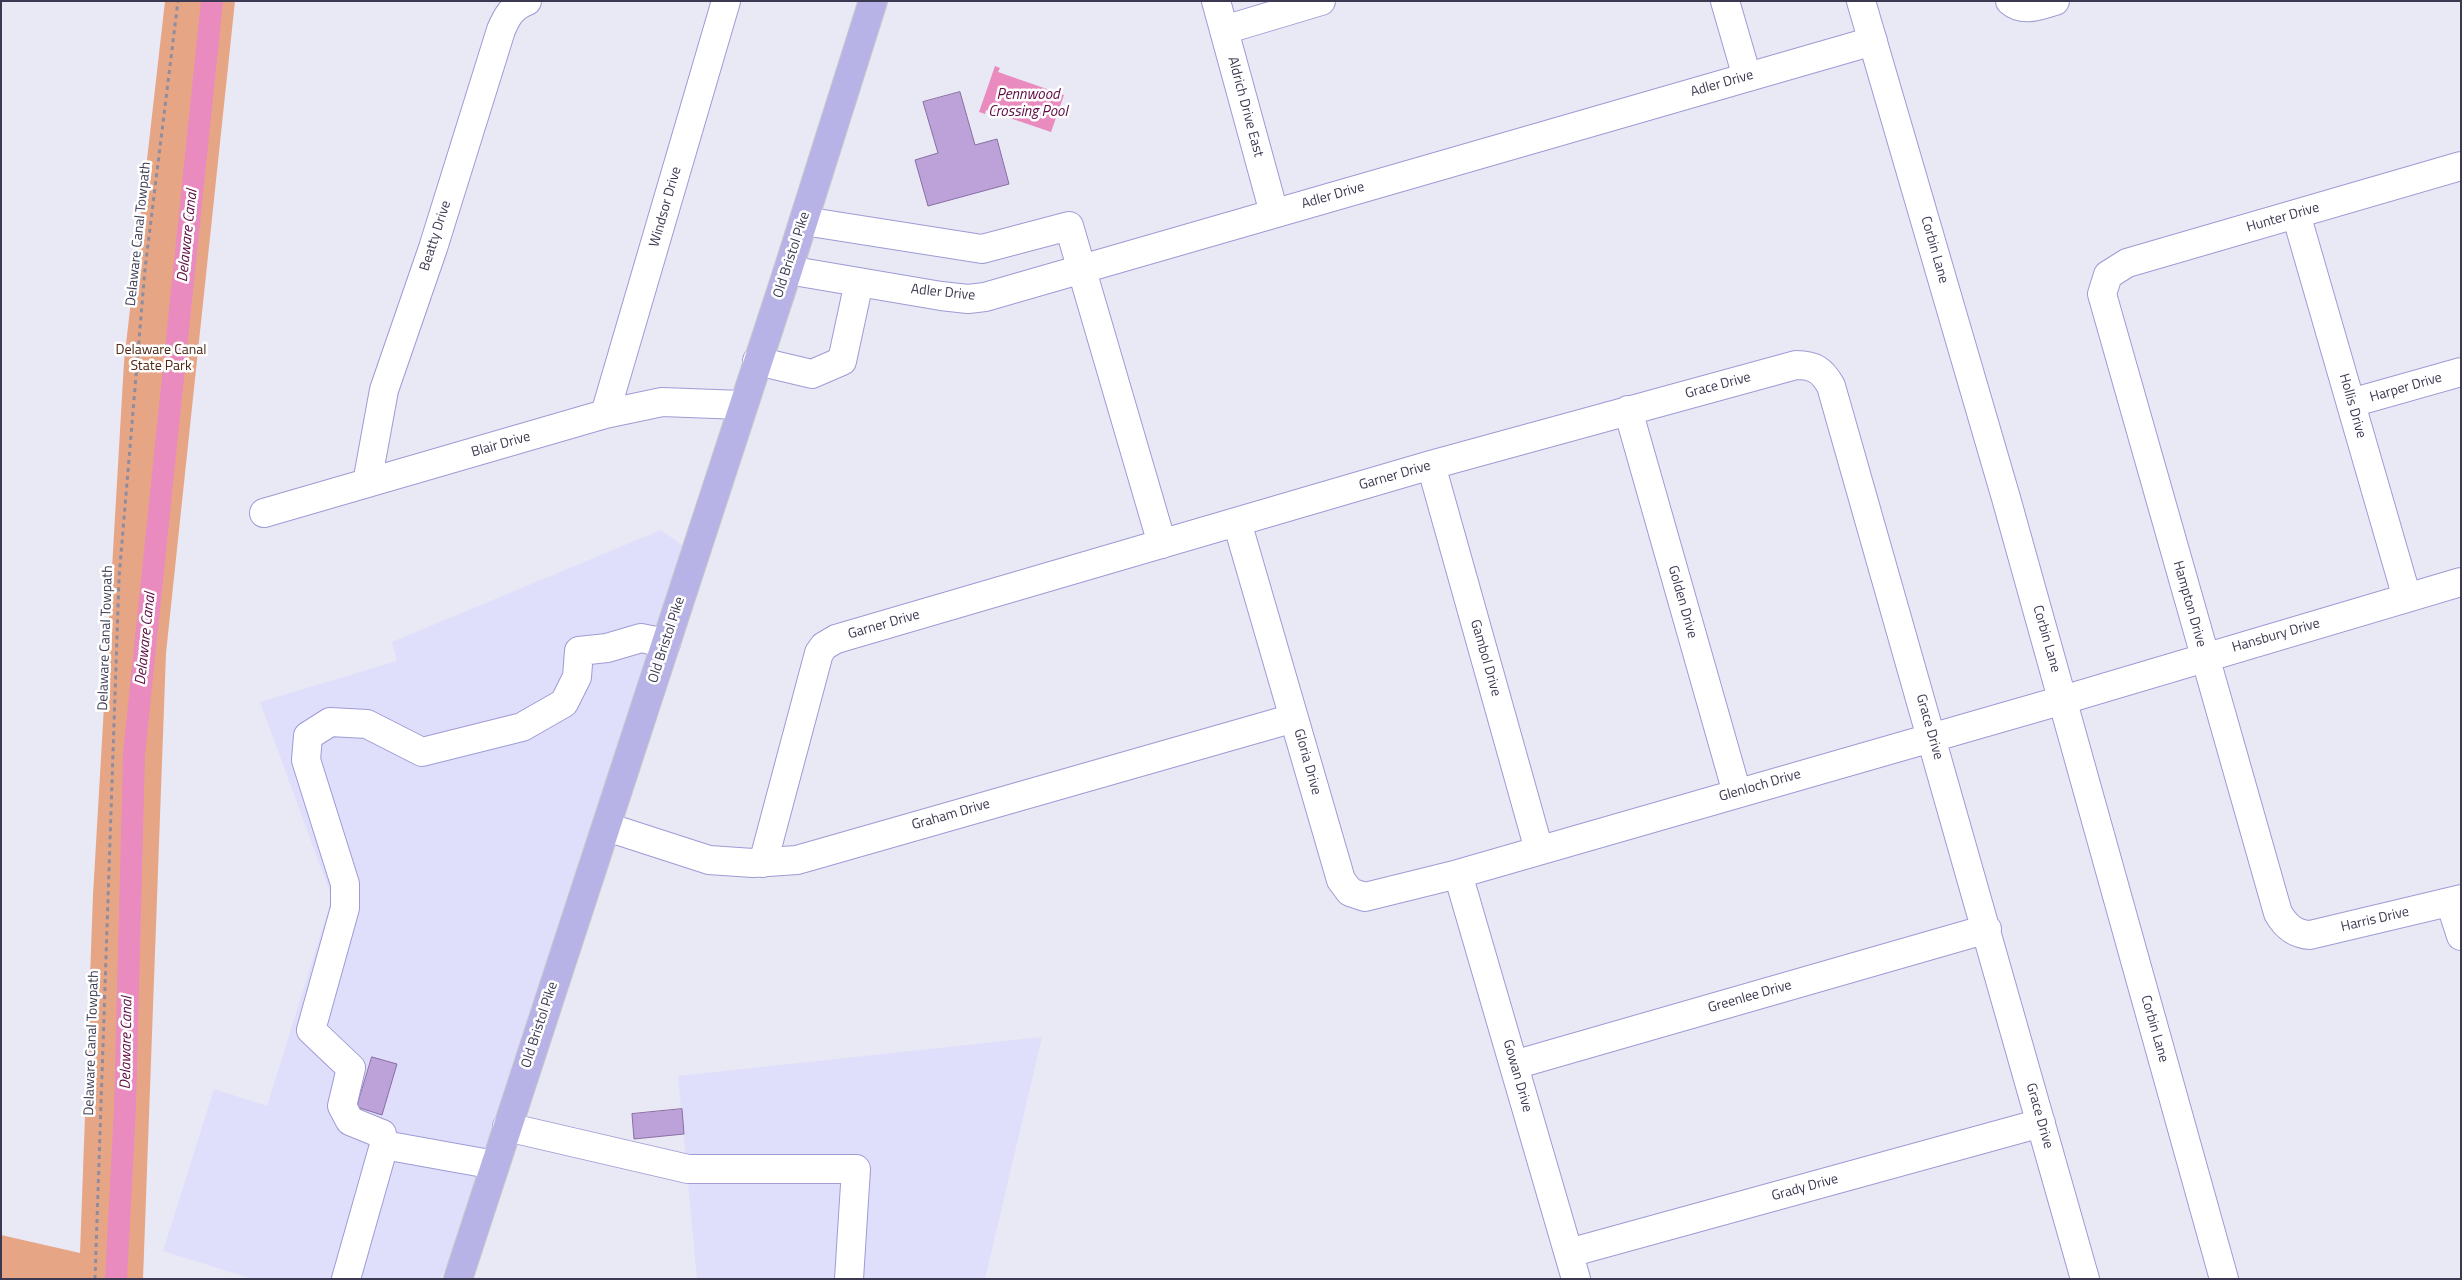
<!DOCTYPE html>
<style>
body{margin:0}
#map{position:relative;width:2462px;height:1280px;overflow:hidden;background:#e9e8f5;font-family:"Titillium Web",sans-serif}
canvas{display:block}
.frame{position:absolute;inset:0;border:2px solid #3a3951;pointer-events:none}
</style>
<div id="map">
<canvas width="2462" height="1280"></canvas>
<div class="frame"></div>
</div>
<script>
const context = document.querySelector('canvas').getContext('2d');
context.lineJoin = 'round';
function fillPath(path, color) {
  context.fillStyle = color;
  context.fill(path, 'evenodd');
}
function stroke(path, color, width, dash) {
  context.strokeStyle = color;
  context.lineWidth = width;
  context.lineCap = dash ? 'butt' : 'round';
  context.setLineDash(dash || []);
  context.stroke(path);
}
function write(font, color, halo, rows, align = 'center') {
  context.font = font + ' "Titillium Web",sans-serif';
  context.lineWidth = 5;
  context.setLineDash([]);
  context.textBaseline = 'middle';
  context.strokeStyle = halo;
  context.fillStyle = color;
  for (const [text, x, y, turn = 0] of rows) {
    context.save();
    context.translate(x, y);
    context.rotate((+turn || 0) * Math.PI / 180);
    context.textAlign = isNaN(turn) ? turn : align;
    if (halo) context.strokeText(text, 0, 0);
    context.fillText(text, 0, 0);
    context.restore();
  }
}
fillPath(new Path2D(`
 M661,530l41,29 -169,534 -93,186h-187l-90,-28 51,-162 53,17 65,-208 -72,-196 137,-41 -5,-19z
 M1042,1037l-57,242h-288l-19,-203z`), '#e0dffb');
fillPath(new Path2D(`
 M165,1h70l-69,652 -23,626h-142v-44l79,18 13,-358 31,-533z`), '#e6a686');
fillPath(new Path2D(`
 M995,66l5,2 -2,4 66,23 -13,37 -65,-22 -1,4 -6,-2z`), '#e98bbe');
stroke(new Path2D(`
 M116,1279l9,-171 9,-354 78,-753`), '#e98bbe', 22);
const building = new Path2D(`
 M960,92l15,53 22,-6 12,45 -81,22 -13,-46 23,-7 -15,-51z
 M372,1057l25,7 -15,51 -25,-8z
 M682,1109l2,25 -50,5 -2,-25z`);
fillPath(building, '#bda2da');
stroke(building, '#886ea2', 1);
const minor = new Path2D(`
 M1216,1l58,212
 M1725,1l22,76
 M1861,1l145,497 218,781
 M2010,1c14,12 30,4 45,0
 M1224,30l97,-29
 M2461,166l-334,97 -19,12 -6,19 176,619c8,14 17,21 32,22l151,-36
 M2296,214l111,384
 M804,221l178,28 87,-23 93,318
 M788,270l153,26 27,3 17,-2 888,-256
 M757,361l55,13 30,-13 17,-79
 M2351,403l110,-31
 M1628,410l109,383
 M605,414l121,-413
 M1431,465l108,385
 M367,483l17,-93 49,-142 68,-218c6,-14 11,-23 26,-29
 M264,513l341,-99 57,-12 80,3
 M1237,522l104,358 9,12 15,5 93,-23 605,-174 398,-118
 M607,827l102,33 44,3 44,-3 497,-142
 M763,863l56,-210 5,-7 12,-7 595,-174 365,-100c18,0 26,5 35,21l254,893
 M1458,874l118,405
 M2450,902l11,34
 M1514,1065l473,-136
 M507,1127l181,42h168l-7,110
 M384,1145l-2,-11 -32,-13 -8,-15 9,-38 -40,-38 34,-122v-24l-39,-124 2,-24 22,-14 37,2 55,28 100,-25 42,-24 13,-26 2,-26 28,-3 34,-10 25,5
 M1569,1253l472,-130
 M346,1279l38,-134 111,20`);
const major = new Path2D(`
 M458,1279l330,-1009 85,-269`);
stroke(minor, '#9e9bd5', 30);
stroke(major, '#c8c8ce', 30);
stroke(new Path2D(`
 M95,1279l24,-701 26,-309 33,-268`), '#8e8d9f', 3, [4, 4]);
stroke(minor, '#fff', 28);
stroke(major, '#b8b3e7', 28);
write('14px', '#3a3951', '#fff', [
 ["Adler Drive",1722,84,-16],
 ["Aldrich Drive East",1245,107,75],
 ["Adler Drive",1333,196,-16],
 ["Windsor Drive",666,207,-74],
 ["Hunter Drive",2283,218,-16],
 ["Delaware Canal Towpath",139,234,-84],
 ["Beatty Drive",436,236,-72],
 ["Corbin Lane",1934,250,74],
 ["Old Bristol Pike",792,255,-72],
 ["Adler Drive",943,293,6],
 ["Grace Drive",1718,386,-15],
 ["Harper Drive",2406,388,-16],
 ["Hollis Drive",2352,406,74],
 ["Blair Drive",501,445,-16],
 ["Garner Drive",1395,476,-16],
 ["Golden Drive",1682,602,74],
 ["Hampton Drive",2189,604,74],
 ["Garner Drive",884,625,-16],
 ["Hansbury Drive",2276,636,-16],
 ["Delaware Canal Towpath",106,638,-88],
 ["Corbin Lane",2046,639,74],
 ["Old Bristol Pike",667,640,-72],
 ["Gambol Drive",1485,658,74],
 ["Grace Drive",1929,727,74],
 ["Gloria Drive",1307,762,74],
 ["Glenloch Drive",1760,786,-16],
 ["Graham Drive",951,815,-16],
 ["Harris Drive",2375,920,-13],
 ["Greenlee Drive",1750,997,-16],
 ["Old Bristol Pike",540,1025,-72],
 ["Corbin Lane",2154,1029,74],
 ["Delaware Canal Towpath",92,1043,-88],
 ["Gowan Drive",1517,1076,74],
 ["Grace Drive",2039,1116,74],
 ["Grady Drive",1805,1188,-15]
]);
write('14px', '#4e2915', '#fff', [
 ["Delaware Canal",161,351],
 ["State Park",161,367]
]);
write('italic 15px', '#5e0a41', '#fff', [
 ["Pennwood",1028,95],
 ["Crossing Pool",1028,112],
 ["Delaware Canal",188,236,-84],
 ["Delaware Canal",146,639,-84],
 ["Delaware Canal",127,1043,-89]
]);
</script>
